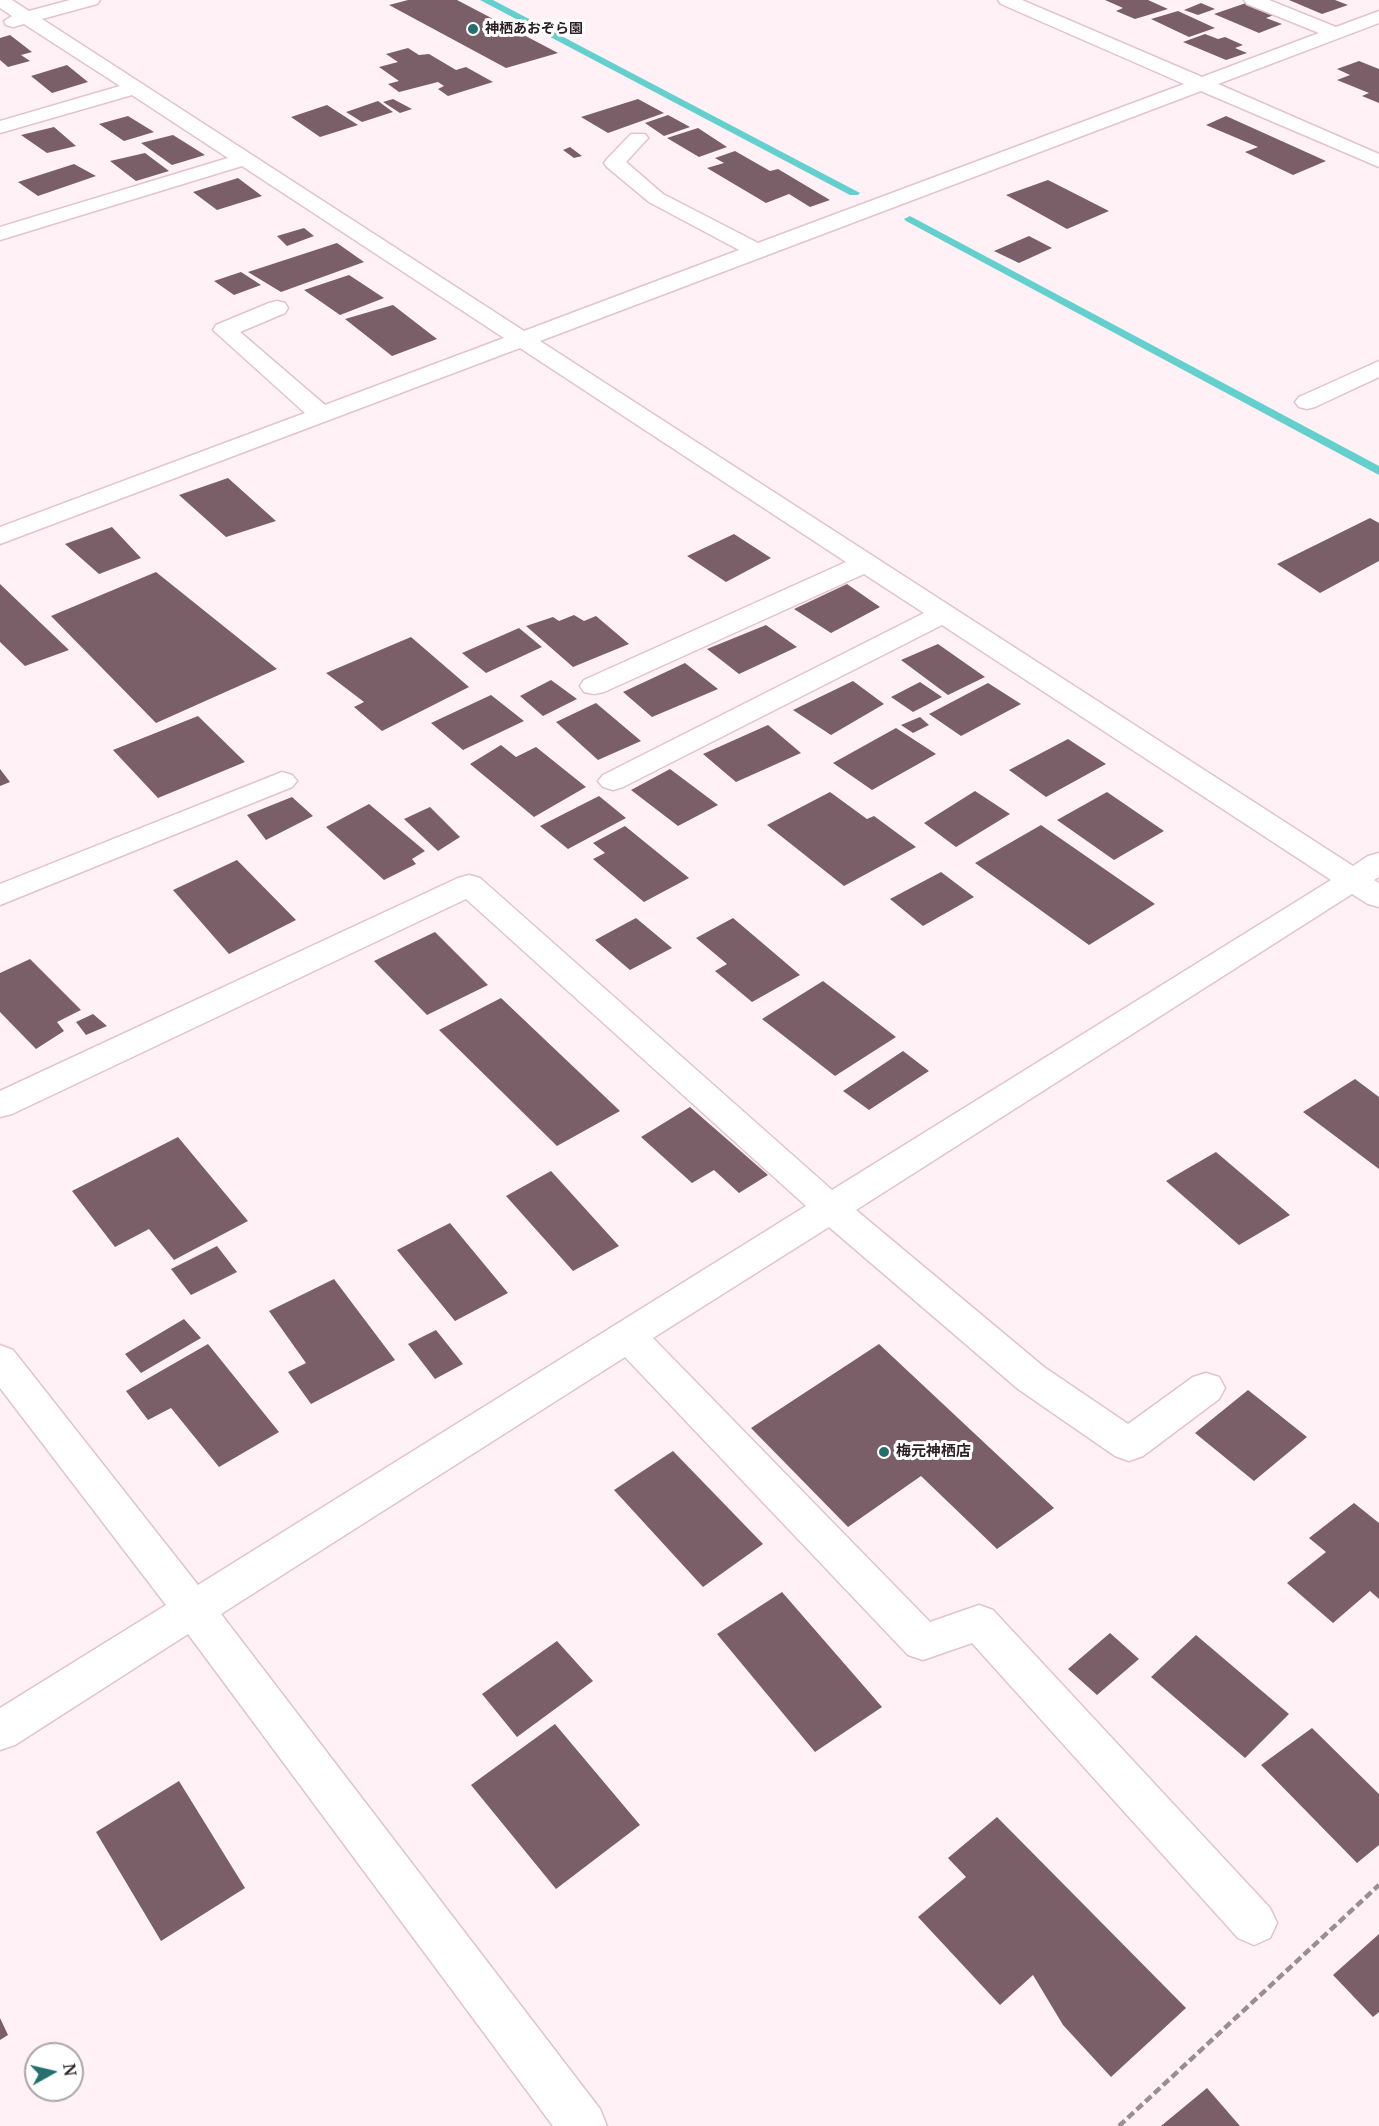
<!DOCTYPE html>
<meta charset="utf-8">
<style>
body{margin:0}
#map{position:relative;width:1379px;height:2126px;overflow:hidden;background:#fff1f5;font-family:"Noto Serif",serif}
canvas{display:block}
.north{position:absolute;left:24px;top:2042px;width:60px;height:60px;box-sizing:border-box;background:#fff;border:2px solid #aaa5a7;border-radius:50%;rotate:82deg;font-size:16px;font-weight:700;line-height:24px;text-align:center;color:#2b1f23}
.north::after{content:'';display:block;margin:auto;width:21px;height:27px;background:#25706e;clip-path:polygon(50% 0,100% 100%,50% 72%,0 100%)}
</style>
<div id="map">
<canvas width="1379" height="2126"></canvas>
<div class="north">N</div>
</div>
<script>
const context = document.querySelector('canvas').getContext('2d');
context.lineJoin = 'round';
function fillPath(path, color) {
  context.fillStyle = color;
  context.fill(path, 'evenodd');
}
function stroke(path, color, width, dash) {
  context.strokeStyle = color;
  context.lineWidth = width;
  context.lineCap = dash ? 'butt' : 'round';
  context.setLineDash(dash || []);
  context.stroke(path);
}
function write(font, color, halo, rows, align = 'center') {
  context.font = font + ' "Noto Serif","Noto Sans JP",serif';
  context.lineWidth = 6;
  context.setLineDash([]);
  context.textBaseline = 'middle';
  context.strokeStyle = halo;
  context.fillStyle = color;
  for (const [text, x, y, turn = 0] of rows) {
    context.save();
    context.translate(x, y);
    context.rotate((+turn || 0) * Math.PI / 180);
    context.textAlign = isNaN(turn) ? turn : align;
    if (halo) context.strokeText(text, 0, 0);
    context.fillText(text, 0, 0);
    context.restore();
  }
}
fillPath(new Path2D(`
 M480,0h13l367,193 -2,2h-8z
 M910,216l469,250v9l-473,-254 -2,-2z`), '#64d0cd');
fillPath(new Path2D(`
 M408,0h49l101,53 -52,15 -117,-63z
 M1105,0h43l20,9 -33,10 -19,-8 7,-3z
 M1289,0h46l13,5 -26,9z
 M1201,3l14,6 -17,6 -14,-5z
 M1246,3l28,12 -8,3 16,6 -23,9 -45,-19z
 M1178,11l37,17 -26,9 -38,-18z
 M1205,34l13,5 7,-2 18,8 -8,3 12,5 -21,7 -43,-18z
 M10,35l22,17 -11,3 9,6 -22,6 -8,-7v-22z
 M408,48l11,7 10,-1 27,16 10,-3 27,15 -45,14 -10,-7 6,-3 -6,-4 -39,10 -11,-8 11,-3 -20,-14 19,-5 -12,-8z
 M1359,61l20,8v34l-17,-7 7,-3 -32,-13 13,-5 -13,-6z
 M67,65l21,17 -36,11 -21,-17z
 M393,99l19,10 -12,4 -17,-11z
 M638,99l26,14 -56,20 -27,-16z
 M378,101l15,11 -31,10 -16,-10z
 M327,105l31,20 -38,12 -29,-20z
 M668,115l22,12 -26,9 -19,-13z
 M128,116l26,16 -30,9 -25,-17z
 M1226,116l100,45 -33,14 -48,-23 13,-5 -52,-22z
 M54,127l22,19 -29,7 -26,-18z
 M698,128l29,19 -28,10 -32,-19z
 M173,135l32,20 -33,10 -31,-22z
 M570,147l12,9 -8,2 -11,-8z
 M735,151l35,20 8,-2 52,31 -20,7 -21,-13 -23,9 -59,-35 17,-5 -9,-5z
 M145,153l24,18 -33,10 -26,-20z
 M74,164l22,12 -58,20 -20,-14z
 M238,178l24,18 -45,14 -24,-18z
 M1048,180l61,31 -42,18 -61,-34z
 M304,228l10,8 -27,10 -10,-10z
 M1029,236l23,12 -33,15 -25,-12z
 M337,243l27,19 -83,30 -33,-20z
 M241,272l20,13 -27,10 -20,-14z
 M349,275l35,23 -44,17 -36,-25z
 M393,305l44,34 -45,17 -47,-37z
 M228,478l48,43 -50,16 -47,-42z
 M1370,518l9,5v38l-59,32 -43,-29z
 M112,527l29,31 -42,16 -34,-30z
 M734,534l37,24 -45,24 -39,-26z
 M156,572l121,97 -121,54 -105,-107z
 M0,584l69,66 -44,16 -25,-24z
 M847,584l33,23 -49,26 -37,-24z
 M574,615l10,6 12,-5 33,28 -56,23 -47,-41 27,-9 6,4z
 M766,625l31,22 -58,27 -32,-25z
 M519,628l23,19 -56,26 -24,-20z
 M411,637l58,50 -87,44 -28,-24 10,-5 -38,-29z
 M938,644l47,33 -37,18 -47,-35z
 M685,663l33,26 -66,28 -29,-25z
 M551,680l26,19 -34,17 -23,-20z
 M853,681l31,23 -53,31 -38,-25z
 M920,682l22,15 -29,15 -22,-15z
 M988,683l33,21 -60,32 -32,-22z
 M491,695l33,26 -61,29 -32,-27z
 M596,703l45,38 -43,19 -42,-38z
 M198,716l47,46 -87,36 -45,-48z
 M920,717l9,8 -16,8 -12,-8z
 M768,725l33,28 -65,29 -33,-28z
 M896,728l40,26 -64,36 -39,-27z
 M1068,739l38,25 -60,33 -37,-27z
 M501,745l15,12 20,-10 50,40 -52,30 -64,-53z
 M0,769l10,13 -10,4z
 M670,769l48,36 -40,21 -47,-36z
 M975,791l35,23 -54,33 -32,-24z
 M830,792l37,27 7,-3 42,31 -72,39 -77,-61z
 M1107,792l57,39 -50,29 -57,-40z
 M599,796l27,22 -58,31 -28,-23z
 M292,797l21,19 -47,24 -19,-25z
 M369,804l56,47 -13,8 4,5 -32,16 -58,-53z
 M430,807l30,30 -22,14 -34,-32z
 M1041,825l114,79 -66,41 -114,-82z
 M625,826l64,52 -45,24 -51,-43 12,-6 -12,-10z
 M237,860l59,60 -67,34 -56,-64z
 M941,872l33,25 -51,29 -33,-27z
 M636,918l36,30 -42,22 -35,-30z
 M733,918l67,57 -48,27 -37,-31 12,-7 -31,-26z
 M435,932l53,53 -61,30 -53,-54z
 M30,959l51,51 -24,12 7,9 -28,18 -36,-37v-39z
 M823,981l73,56 -61,39 -73,-57z
 M501,998l119,113 -63,35 -118,-116z
 M93,1014l14,12 -21,9 -10,-13z
 M903,1051l26,20 -60,39 -26,-19z
 M1355,1079l24,18v72l-76,-57z
 M690,1107l78,68 -29,18 -25,-23 -22,13 -51,-46z
 M178,1137l70,84 -74,39 -25,-31 -34,18 -43,-56z
 M1216,1152l74,63 -51,30 -73,-64z
 M551,1171l68,75 -46,25 -67,-75z
 M450,1223l58,70 -53,28 -58,-71z
 M217,1246l20,26 -46,23 -20,-26z
 M334,1279l61,81 -84,44 -23,-32 18,-9 -37,-52z
 M184,1319l17,19 -60,35 -16,-19z
 M436,1330l27,34 -28,15 -27,-35z
 M208,1344l71,88 -60,35 -48,-59 -23,12 -22,-29z
 M879,1344l175,164 -57,41 -76,-73 -73,51 -97,-99z
 M1248,1390l59,47 -53,44 -59,-48z
 M673,1451l90,93 -60,43 -89,-97z
 M1354,1503l25,20v76l-9,-8 -37,32 -46,-40 39,-31 -17,-14z
 M782,1592l100,115 -67,45 -98,-118z
 M1110,1633l29,26 -42,36 -29,-26z
 M1196,1635l93,79 -44,44 -94,-81z
 M557,1641l36,40 -76,56 -35,-43z
 M555,1724l85,101 -84,64 -85,-104z
 M1312,1728l67,66v51l-22,18 -96,-98z
 M179,1781l66,107 -84,53 -65,-109z
 M997,1817l189,191 -75,69 -48,-52 -30,-50 -33,30 -82,-88 48,-40 -18,-19z
 M1379,1934v78l-6,5 -40,-42z
 M0,2018l8,17 -8,5z
 M1207,2088l33,38h-79z`), '#7b5f68');
const minor = new Path2D(`
 M0,0h12l17,11 41,-11h30l-3,4 -55,15 482,312 215,-81 -90,-48 -42,-35 -3,-4 3,-4 24,-25h14l3,4 -22,24 37,32 95,49 426,-159 -183,-80 -3,-4h24l180,77 117,-44 -72,-29 -3,-4h25l67,27 43,-16v12l-161,61 161,70v13l-178,-76 -661,250 813,525 15,-10 11,-3v24l-5,3 5,3v24l-11,-3 -16,-10 -496,316 188,157 84,57 65,-47 13,-4 13,4 6,11 -6,11 -76,57 -14,5 -14,-5 -97,-67 -189,-162 -176,111 277,284 49,-17 14,5 277,298 7,15 -7,15 -16,7 -16,-7 -266,-295 -49,17 -15,-5 -283,-298 -404,257 379,495 7,17h-54l-365,-492 -173,111 -15,5v-42l166,-103 -166,-217v-43l13,5 185,235 608,-379 -340,-307 -454,215 -12,3v-26l458,-213 11,-3 11,3 352,312 499,-310 -389,-255 -319,162 -10,3 -10,-3 -5,-6 5,-6 321,-162 -60,-39 -260,118 -10,2 -10,-2 -4,-6 4,-6 262,-118 -326,-214 -520,196v-17l305,-114 -92,-83 3,-5 53,-22 8,-2 8,2 3,5 -3,5 -45,19 85,73 179,-67 -262,-172 -242,74v-13l228,-69 -96,-63 -132,38v-12l120,-35 -96,-62 -11,3 -7,-2 -2,-4 8,-5 -12,-8z
 M1379,361v16l-64,30 -8,2 -8,-2 -4,-5 4,-5z
 M282,772l10,3 5,6 -5,6 -292,118v-21z`);
stroke(minor, '#e3c3cc', 3);
stroke(new Path2D(`
 M1119,2126l260,-241`), '#9b8e92', 4.5, [8, 4]);
fillPath(minor, '#fff');
for (const [x, y, r, color] of [
 [473,29,6,"#25706e"],
 [884,1452,6,"#25706e"]
]) {
  const dot = new Path2D();
  dot.arc(x, y, r, 0, 2 * Math.PI);
  context.fillStyle = color;
  context.fill(dot);
  stroke(dot, '#fff', 2);
}
write('bold 14px', '#2b1f23', '#fff', [
 ["神栖あおぞら園",485,29]
], 'left');
write('bold 15px', '#2b1f23', '#fff', [
 ["梅元神栖店",896,1452]
], 'left');
</script>
